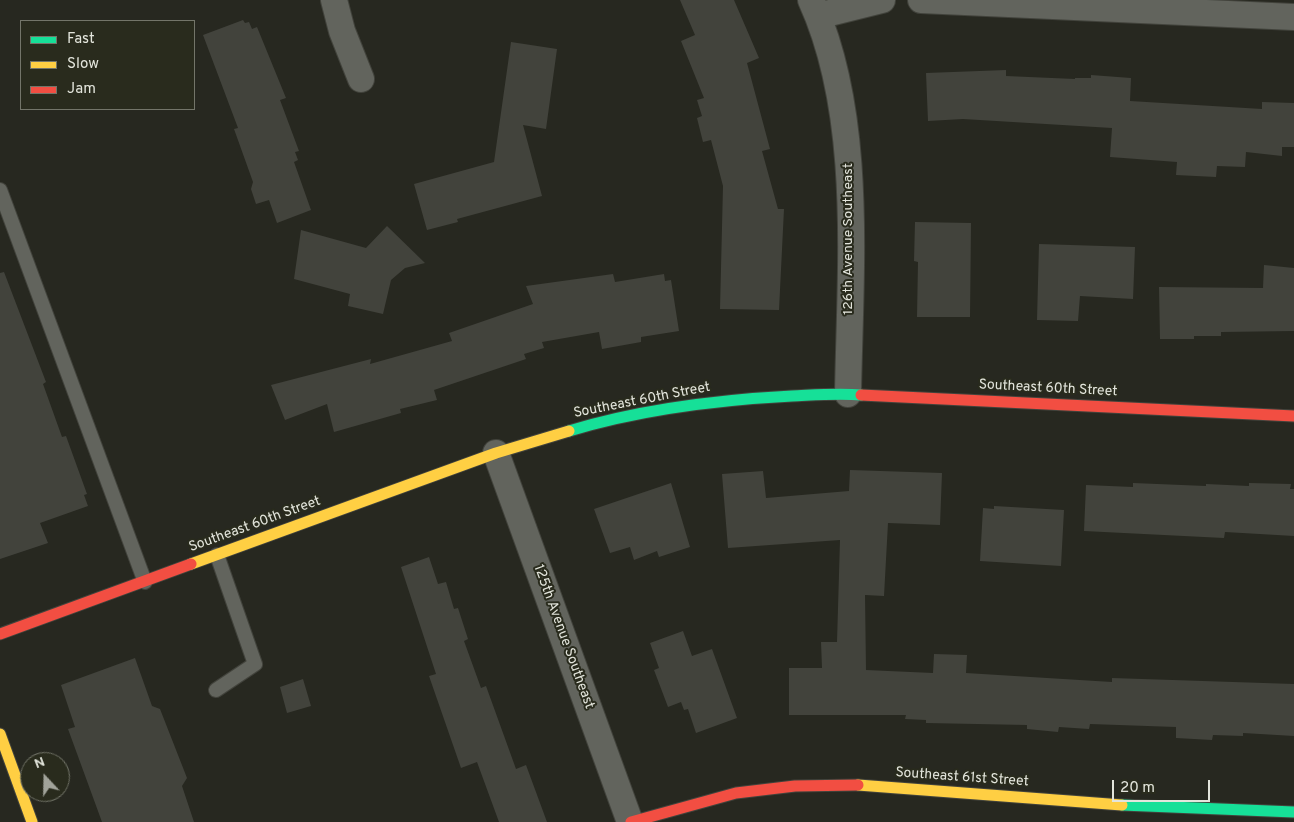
<!DOCTYPE html>
<style>
body{margin:0}
#map{position:relative;width:1294px;height:822px;overflow:hidden;background:#272820;font-family:Overpass,sans-serif}
canvas{display:block}
.legend{position:absolute;left:20px;top:20px;width:175px;height:90px;box-sizing:border-box;background:#292b1d;border:1px solid #737569;margin:0;padding:6px 9px;list-style:none;font-size:15px;color:#e3e5dc}
.legend li{display:flex;align-items:center;gap:10px;height:25px}
.legend b{width:25px;border:1px solid #737569}
.north{position:absolute;left:20px;top:752px;width:50px;height:50px;box-sizing:border-box;background:#292b1d;border:1px solid #737569;border-radius:50%;rotate:339deg;font-size:14px;font-weight:700;line-height:20px;text-align:center;color:#e3e5dc}
.north::after{content:'';display:block;margin:auto;width:18px;height:22px;background:#a1a39a;clip-path:polygon(50% 0,100% 100%,50% 72%,0 100%)}
.scale{position:absolute;left:1112px;top:780px;width:98px;height:22px;box-sizing:border-box;border:2px solid #e3e5dc;border-top:0;padding-left:6px;font-size:15px;line-height:18px;white-space:nowrap;color:#e3e5dc;-webkit-text-stroke:4px #292b1d;paint-order:stroke}
</style>
<div id="map">
<canvas width="1294" height="822"></canvas>
<ul class="legend">
<li><b style="height:6px;background:#16e098"></b>Fast</li>
<li><b style="height:6px;background:#ffcf43"></b>Slow</li>
<li><b style="height:6px;background:#f24e42"></b>Jam</li>
</ul>
<div class="north">N</div>
<div class="scale">20 m</div>
</div>
<script>
const context = document.querySelector('canvas').getContext('2d');
context.lineJoin = 'round';
function fillPath(path, color) {
  context.fillStyle = color;
  context.fill(path, 'evenodd');
}
function stroke(path, color, width, dash) {
  context.strokeStyle = color;
  context.lineWidth = width;
  context.lineCap = dash ? 'butt' : 'round';
  context.setLineDash(dash || []);
  context.stroke(path);
}
function write(font, color, halo, rows, align = 'center') {
  context.font = font + ' Overpass,sans-serif';
  context.lineWidth = 4;
  context.setLineDash([]);
  context.textBaseline = 'middle';
  context.strokeStyle = halo;
  context.fillStyle = color;
  for (const [text, x, y, turn = 0] of rows) {
    context.save();
    context.translate(x, y);
    context.rotate((+turn || 0) * Math.PI / 180);
    context.textAlign = isNaN(turn) ? turn : align;
    if (halo) context.strokeText(text, 0, 0);
    context.fillText(text, 0, 0);
    context.restore();
  }
}
fillPath(new Path2D(`
 M680,0h54l25,58 -12,5 23,86 -8,2 16,58h6l-5,101 -59,-1 3,-123 -12,-46 -8,2 -6,-24 5,-2 -5,-16 7,-2 -23,-57 14,-6z
 M243,20l2,3 4,-1 3,7 5,-2 29,71 -6,2 19,51 -4,1 3,8 -4,2 17,48 -34,13 -8,-23 -13,4 -5,-15 2,-7 -19,-53 4,-1 -35,-93z
 M511,42l46,7 -11,80 -23,-4 19,71 -85,23 1,3 -31,8 -13,-46 80,-22z
 M1006,70v6l69,3v-1h16v-3l40,3 -1,23 132,8v-7l32,1v44h-12v9l-36,-4 -1,15 -28,-1 -1,11 -40,-2 1,-13 -67,-5 2,-29 -149,-9 -35,2 -2,-48z
 M915,222l56,1 -1,94h-53l1,-55 -4,-1z
 M387,226l38,37 -20,5 -14,12 -8,34 -35,-8 2,-12 -56,-15 7,-49 65,18z
 M1039,244l96,3 -2,52 -53,-3 -2,25 -41,-1z
 M1264,265l30,3v63l-73,1v4h-27v3h-34l-1,-52 104,1z
 M4,272l42,110 -3,2 19,53 4,-1 21,58 -3,1 4,11 -48,17 8,20 -48,16v-286z
 M613,274l2,8 49,-8 1,7 6,-1 8,51 -38,6v5l-39,7 -3,-17 -57,10 2,6 -20,6 2,5 -92,31 3,10 -37,9 1,4 -67,19 -7,-28 -42,16 -14,-35 100,-26 -1,5 82,-23 -3,-8 84,-29 -7,-18z
 M850,470l92,3 -2,52 -52,-2 -4,73 -19,-1 1,75 67,3 1,-19 33,1 -1,18 146,9v-4l182,6v52l-51,-3v3l-30,-1 -1,5 -36,-2v-11l-86,-3 -1,5 -30,-2 -1,5 -31,-3v-4l-101,-2v-3l-21,-1 1,-4h-117v-47h33l-1,-26h16l3,-102 -112,8 -6,-74 41,-3 3,27 83,-7z
 M671,483l19,64 -31,10 -2,-6 -23,9 -4,-13 -20,6 -16,-44z
 M1133,483l73,3v-2l43,2v-3l42,1 -1,5h4v47l-69,-4 -1,6 -140,-7 2,-46 47,2z
 M994,506l70,4 -3,56 -81,-5 3,-53 11,1z
 M429,557l9,27 8,-2 8,27 4,-1 10,31 -4,2 17,47 5,-2 30,83 10,-4 21,57h-48l-22,-60 -16,6 -32,-92 7,-2 -35,-107z
 M683,631l9,25 20,-7 25,69 -41,15 -8,-24 -4,1 -3,-8 -13,5 -14,-37 5,-2 -9,-25z
 M135,658l17,48 8,3 27,69 -5,8 12,36h-92l-34,-93 7,-2 -14,-42z
 M303,679l8,27 -24,7 -7,-26z`), '#42433c');
const lane = new Path2D(`
 M0,190l145,392
 M216,690l39,-26 -38,-109`);
const street = new Path2D(`
 M334,0l8,31 19,48
 M811,0c53,116 39,269 37,394
 M921,0l373,17
 M818,16l64,-16
 M496,453l134,369`);
const fast = new Path2D(`
 M569,431c72,-22 147,-31 223,-35 23,-1 46,-3 69,-1
 M1122,805l172,7`);
const slow = new Path2D(`
 M191,564l305,-111 73,-22
 M0,734l32,88
 M858,785l264,20`);
const jam = new Path2D(`
 M861,395l433,21
 M0,634l191,-70
 M631,822l105,-29 59,-7 63,-1`);
stroke(lane, '#42433c', 16);
stroke(street, '#42433c', 28);
stroke(fast, '#42433c', 13);
stroke(slow, '#42433c', 13);
stroke(jam, '#42433c', 13);
stroke(lane, '#62645d', 14);
stroke(street, '#62645d', 26);
stroke(fast, '#16e098', 11);
stroke(slow, '#ffcf43', 11);
stroke(jam, '#f24e42', 11);
write('14px', '#e3e5dc', '#292b1d', [
 ["126th Avenue Southeast",849,239,-90],
 ["Southeast 60th Street",1048,389,3],
 ["Southeast 60th Street",642,401,-11],
 ["Southeast 60th Street",255,525,-20],
 ["125th Avenue Southeast",563,637,70],
 ["Southeast 61st Street",962,778,4]
]);
</script>
